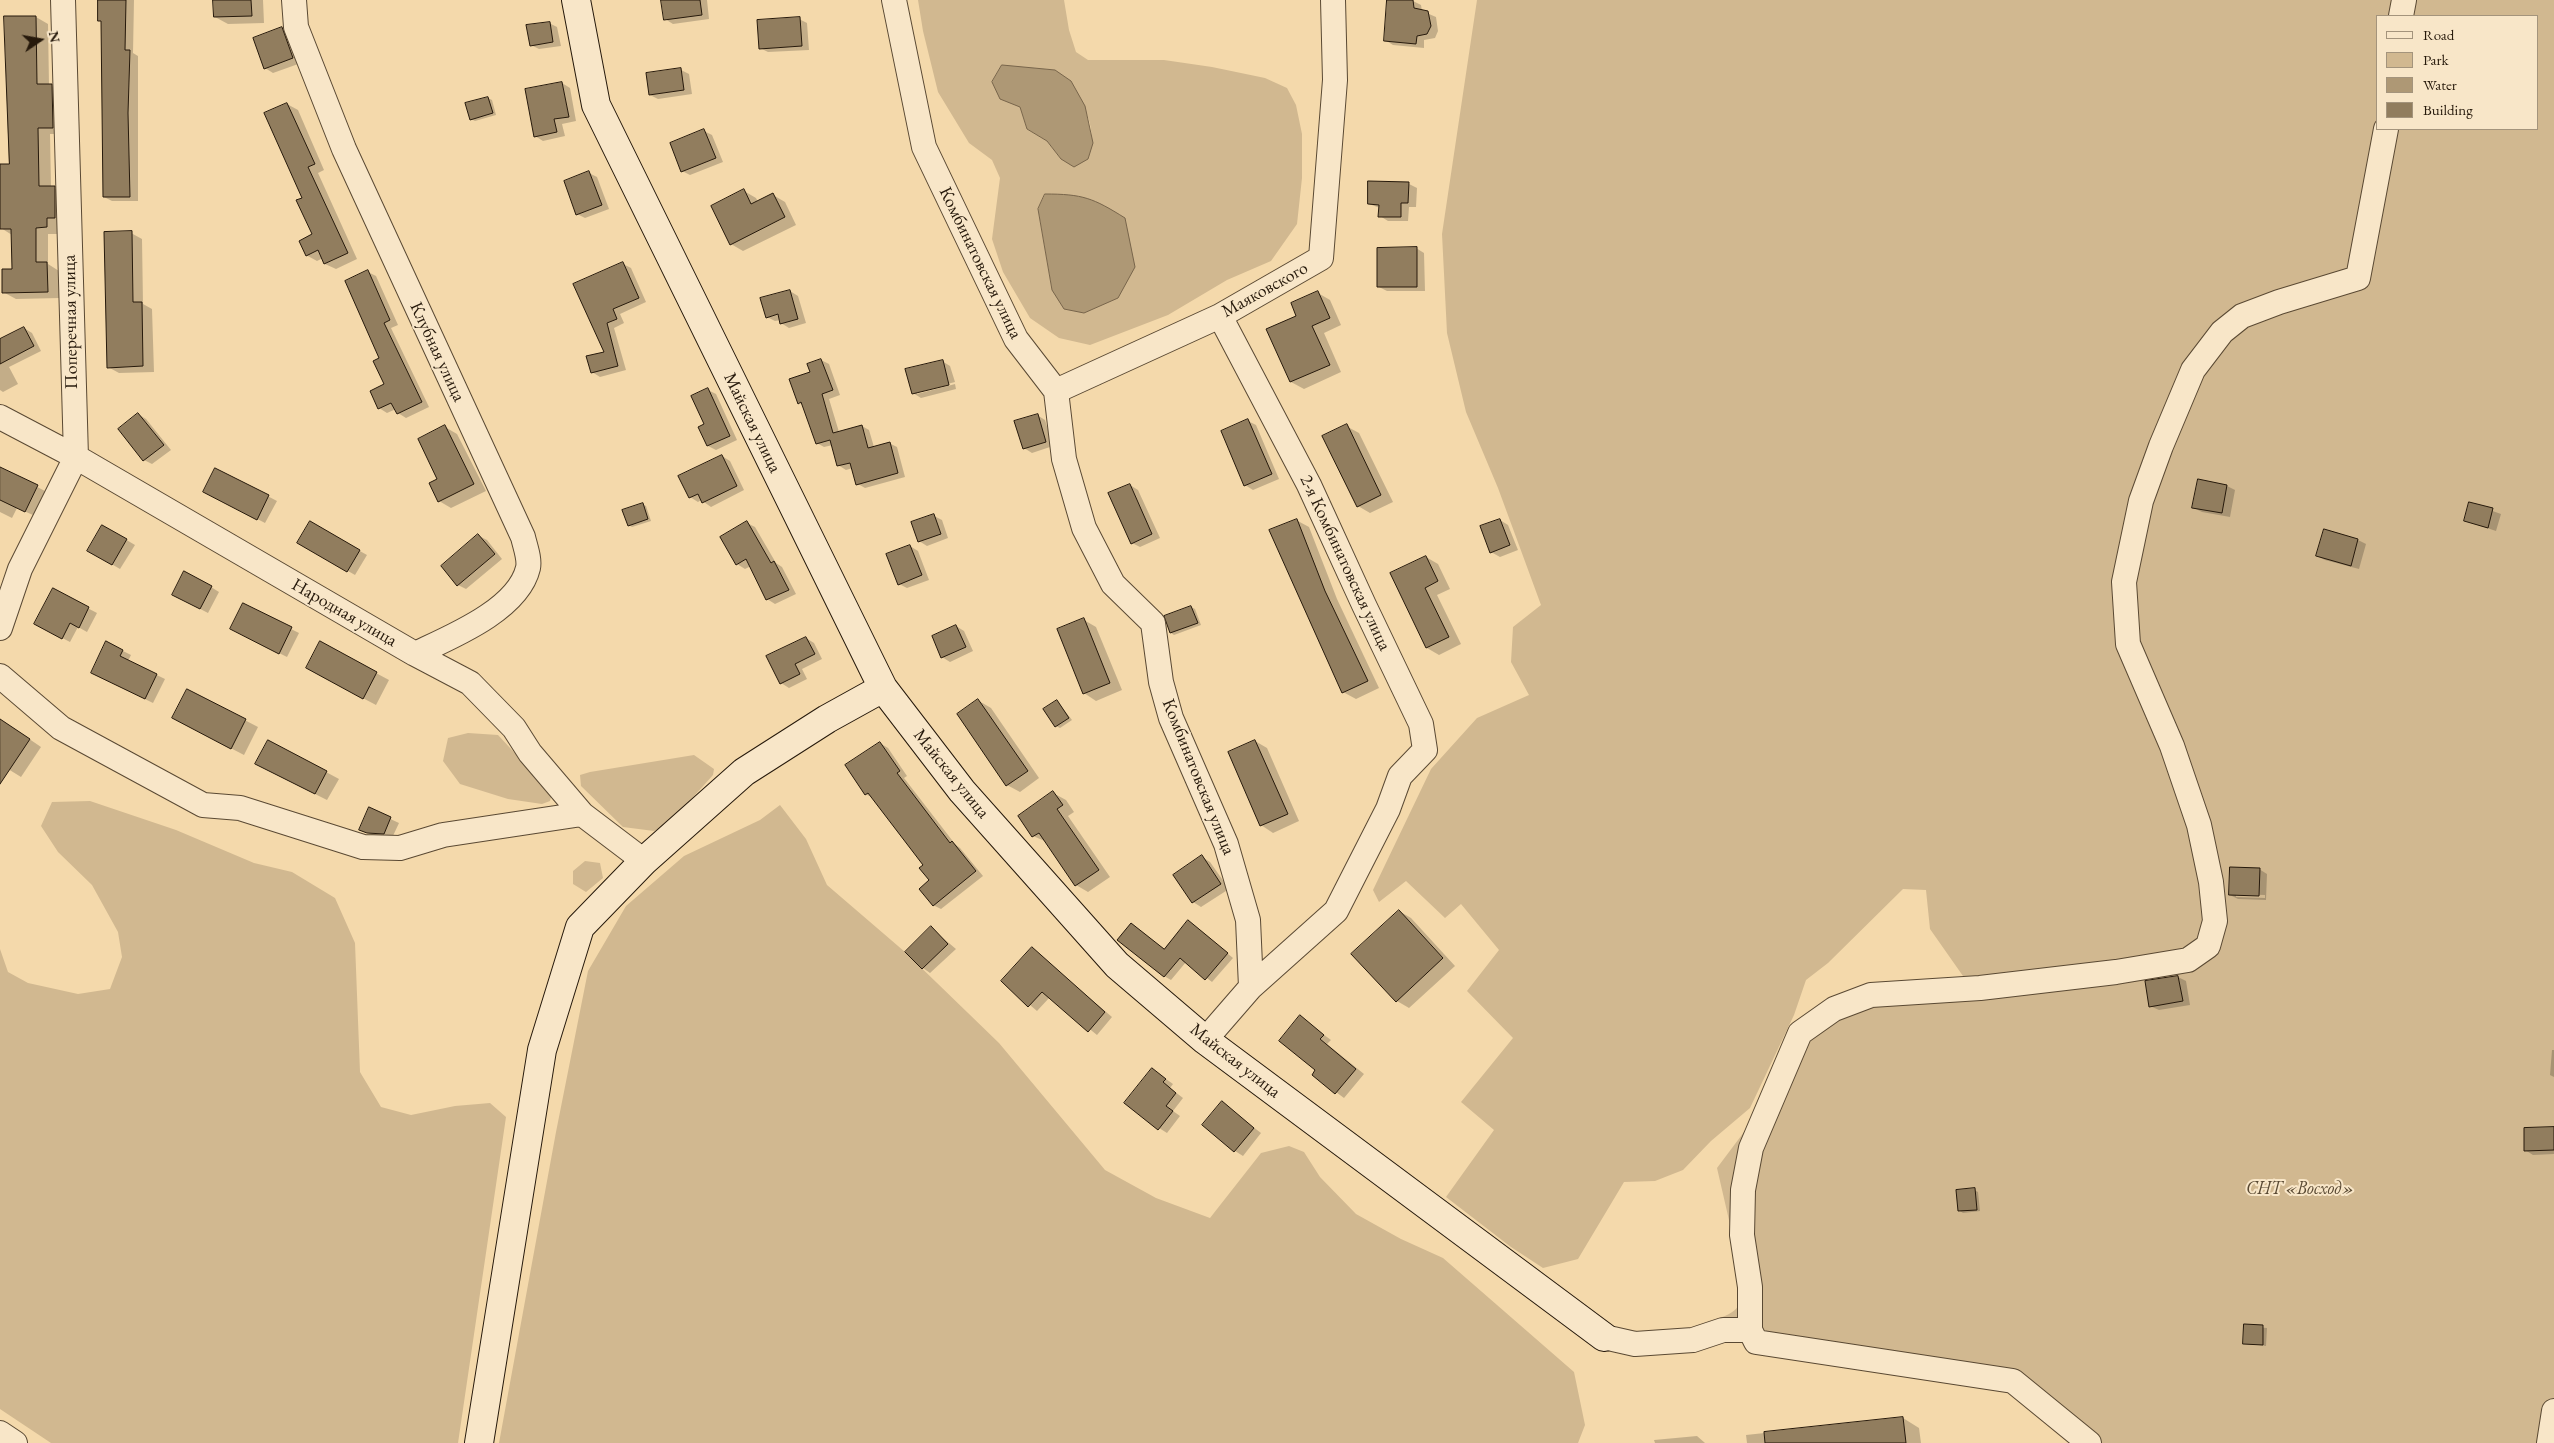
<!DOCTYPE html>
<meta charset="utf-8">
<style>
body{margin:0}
#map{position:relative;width:2554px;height:1443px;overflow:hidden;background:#f4d9ab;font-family:"EB Garamond",serif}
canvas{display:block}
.legend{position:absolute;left:2376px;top:15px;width:162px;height:115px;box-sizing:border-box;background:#f8e6c8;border:1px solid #a4947c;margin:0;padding:6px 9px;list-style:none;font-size:15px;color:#26190b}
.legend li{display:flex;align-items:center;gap:10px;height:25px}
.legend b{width:25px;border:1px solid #a4947c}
.north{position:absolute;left:15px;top:15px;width:50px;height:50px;-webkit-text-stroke:4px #f8e6c8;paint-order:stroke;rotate:78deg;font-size:14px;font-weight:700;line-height:20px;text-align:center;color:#26190b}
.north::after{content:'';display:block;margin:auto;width:18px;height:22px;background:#26190b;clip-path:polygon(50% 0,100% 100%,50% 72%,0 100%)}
</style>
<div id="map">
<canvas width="2554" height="1443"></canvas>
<ul class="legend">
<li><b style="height:6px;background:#f8e6c8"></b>Road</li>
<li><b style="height:14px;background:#d1b890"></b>Park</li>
<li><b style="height:14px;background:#ae9875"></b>Water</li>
<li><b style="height:14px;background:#917d5e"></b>Building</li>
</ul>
<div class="north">N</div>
</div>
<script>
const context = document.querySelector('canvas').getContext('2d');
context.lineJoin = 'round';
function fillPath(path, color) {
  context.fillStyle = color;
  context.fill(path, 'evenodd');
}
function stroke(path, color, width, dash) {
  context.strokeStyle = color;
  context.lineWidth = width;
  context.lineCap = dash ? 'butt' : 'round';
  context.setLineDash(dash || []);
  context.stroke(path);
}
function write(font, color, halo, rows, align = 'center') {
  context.font = font + ' "EB Garamond",serif';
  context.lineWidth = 4;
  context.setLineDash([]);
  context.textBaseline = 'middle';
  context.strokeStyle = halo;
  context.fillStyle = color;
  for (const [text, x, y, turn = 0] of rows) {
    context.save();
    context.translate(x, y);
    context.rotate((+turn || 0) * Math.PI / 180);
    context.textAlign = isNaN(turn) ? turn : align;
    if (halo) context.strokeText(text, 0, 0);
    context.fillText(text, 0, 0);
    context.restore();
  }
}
fillPath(new Path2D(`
 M918,0h146l5,30 7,22 12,8h76l48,7 53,11 22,10 9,17 6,29v44l-5,46 -26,37 -44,19 -59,35 -78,30 -31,-7 -29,-20 -27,-46 -11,-33 8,-61 -8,-18 -23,-17 -31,-51 -15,-61zM1030,68l25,2c24,28 45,49 33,89h-27l-14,-18 -20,-12 -7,-22zM1045,194l7,96 -14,-81z
 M1477,0h1077v1411l-5,32h-460l-76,-62 -309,-57c28,-11 39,-10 39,-43l-26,-113 30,-40 53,-95 34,-24 145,-22 -16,-11 -33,-47 -4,-39 -23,-1 -75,74 -22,17 -12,35 -44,93 -39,33 -28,29 -28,11 -31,1 -46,77 -35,9 -32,-21 -65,-50 48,-67 -33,-28 52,-64 -46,-47 32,-41 -38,-46 -16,14 -39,-37 -27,21 -6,-12 58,-121 46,-51 52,-23 -18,-33 2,-35 28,-22 -43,-117 -32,-76 -19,-79 -5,-99zM2378,16h160v113h-160z
 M468,733l30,2 54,58 -2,8 -8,3 -34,-5 -48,-15 -17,-23 5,-23z
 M694,755l20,14 -1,6 -45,50 -14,6 -31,-4 -42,-41 -1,-11 10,-3z
 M90,801l86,29 78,33 38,9 43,26 20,45 5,129 21,35 30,8 44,-9 35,-3 16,14 -48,326h-407l-51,-34v-460l8,23 20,11 50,11 32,-5 12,-32 -4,-25 -26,-47 -34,-33 -17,-26 11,-24z
 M780,805l26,34 21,46 78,67 94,91 106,127 51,28 54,20 51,-65 28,-7 15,6 16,25 36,37 45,25 42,19 131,114 11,53 -7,18h-1079l57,-311 32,-161 38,-65 58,-50 76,-36z
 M585,861l15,2 3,15 -17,14 -13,-8v-13z`), '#d1b890');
const water = new Path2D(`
 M1002,65l53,5 16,11 14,25 8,37 -5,16 -14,8 -13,-8 -14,-18 -20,-12 -7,-22 -20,-8 -8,-17z
 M1045,194c38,0 48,4 80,24l10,49 -17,31 -34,15 -20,-4 -12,-19 -14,-81z`);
fillPath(water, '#ae9875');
stroke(water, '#78654b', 1);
fillPath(new Path2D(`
 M100,0h34l-1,53 5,3v145h-26l-8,-4 -1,-175 -4,-2z
 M215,0h48l1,23 -36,1 -13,-7z
 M662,0h45l2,19 -36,5 -8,-5z
 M1389,0l24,1 8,4 1,6 14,6 2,14 -3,7 -11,2v8l-31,-3 -8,-5z
 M36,17l12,7 1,61 15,7 1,42h-15l1,53 16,7 -8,40h-11v30l11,7 1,27 -44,1 -13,-7 11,-22 -2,-35 -11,-7 -1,-63h10z
 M799,19l8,4 2,27 -41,2 -8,-4z
 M549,23l8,4 4,19 -22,3 -8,-4z
 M282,29l8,4 11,30 -28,10 -8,-5z
 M681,70l8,4 3,20 -34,5 -8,-4z
 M562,83l8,5 6,33 -14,3 3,12 -22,5 -8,-5z
 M488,98l4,2 4,15 -21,6 -4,-2z
 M287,104l11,6 26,60 -6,3 39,86 -21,10 -11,-5 -2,-6 -6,3 -11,-6 8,-21 -11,-36z
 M704,131l8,4 11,27 -33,13 -8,-4z
 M589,173l8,4 12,32 -24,9 -8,-4z
 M1409,184l8,4 -1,19h-7l-1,14h-20l-8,-5v-8l-11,-4z
 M744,191l12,7 2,4 15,-7 12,7 11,23 -53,26 -12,-7z
 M131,233l11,6 1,65 9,5 2,63 -35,1 -11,-6z
 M1416,248l8,5 1,38h-38l-8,-4z
 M623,264l8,4 15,34 -26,12 4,9 -10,5 12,42 -26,7 -8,-5 13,-19 -30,-68z
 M368,272l8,4 22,49 -7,3 38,79 -23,11 -8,-5 -2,-4 -9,4 -8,-5 7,-24z
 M790,291l8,5 8,27 -17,5 -8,-5v-3l-6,1 -8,-4z
 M1318,293l12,7 11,25 -17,8 17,39 -37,17 -13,-7 -23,-52 30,-14z
 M24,328l8,5 9,18 -32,16 9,17 -15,8 -3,-2v-51z
 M821,360l8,4 11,31 -11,4 10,33 23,-6 7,4 5,17 15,-4 8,4 8,30 -40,11 -7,-4 -5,-16 -7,2 -8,-5 -5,-20 -9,2 -7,-4 -14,-38 -4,-2 12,-31z
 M942,361l8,5 5,16 -38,10v2l38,-10 1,5 -35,9 -8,-5z
 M708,390l8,4 21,46 -21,10 -8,-4 -8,-18 6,-3z
 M138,414l8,5 25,31 -19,14 -8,-4z
 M1037,415l8,5 8,26 -21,7 -8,-5z
 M1248,421l8,4 23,54 -26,11 -8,-5z
 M1346,426l13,7 34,69 -23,11 -12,-7z
 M445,427l12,7 29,57 -35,17 -12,-7z
 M722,456l8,5 14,29 -33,17 -10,-7 -3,2 -8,-5z
 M0,468l45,23 -12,24 -16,-7 -5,10 -12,-6z
 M216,469l61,32 -12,22 -52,-27z
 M1130,485l8,5 22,48 -20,9 -8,-4z
 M2227,486l8,4 -5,27 -28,-5 -8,-4z
 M2470,503l31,11 -5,17 -30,-10z
 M642,504l4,2 5,15 -19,6 -3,-2z
 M934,516l8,4 6,18 -21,8 -8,-5z
 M1296,520l13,7 28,72 42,89 -23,11 -13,-7 -72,-161z
 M1500,520l8,5 10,25 -18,7 -9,-5z
 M310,523l57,32 -12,20 -56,-32z
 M747,523l8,4 21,36 6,4 14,27 -21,10 -8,-5 -16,-33 -6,3 -8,-5z
 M103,526l32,19 -15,24 -31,-18z
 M479,536l8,4 15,19 -36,30 -8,-4z
 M2358,540l8,4 -7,25 -34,-9 -8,-4z
 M910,546l8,5 11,29 -22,8 -8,-4z
 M1426,557l12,7 12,25 -13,6 24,49 -22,11 -12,-7 -35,-74z
 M211,587l8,5 -11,21 -27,-14z
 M53,590l44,23 -10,19 -9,-5 -8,15 -27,-14z
 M1191,607l4,2 6,16 -27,10 -3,-2z
 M1084,620l12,7 26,63 -26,11 -12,-8z
 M956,626l8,5 9,20 -23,11 -8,-5z
 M291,629l8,4 -12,24 -48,-24z
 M806,638l8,5 8,16 -20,10 5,10 -18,9 -8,-5z
 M107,643l24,12 -3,6 37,18 -12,24 -53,-26z
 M320,643l69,37 -13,25 -57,-30z
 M187,690l71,37 -14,28 -58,-30z
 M979,701l12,7 48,70 -19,14 -13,-7z
 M1057,701l15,19 -12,8 -4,-2z
 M0,719l41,28 -20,30 -21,-13z
 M1255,741l12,7 32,73 -26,12 -12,-8z
 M880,743l8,5 19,28 -3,2 51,66 5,4 23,28 -42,33 -8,-4 -2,-24 -7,-16 -50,-67 -9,-4z
 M269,771l57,1 13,7 -12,21z
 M1053,793l13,7 8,12 -6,4 42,61 -22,15 -12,-7 -29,-43 -14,-6z
 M369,809l30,14 -7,15 -16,-1 -16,-8z
 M1202,857l8,5 19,27 -28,18 -8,-5 -18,-27z
 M2259,869l8,5 -1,26 -28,-1 -8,-4zM2236,894l29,1v3l-29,-1z
 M1399,911l12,7 44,48 -46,42 -12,-7 -44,-47z
 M1132,924l33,26 29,-24 39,32 -21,24 -26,-20 -15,18 -7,-4z
 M931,928l25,21 -26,24 -7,-5z
 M1032,949l80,68 -15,18 -47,-38 -13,14 -35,-30z
 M2178,977l8,4 4,24 -31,5 -9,-4z
 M1300,1017l31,23 -4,4 37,30 -20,24 -31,-23 4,-5z
 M2552,1050h2v27l-4,-2z
 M1152,1069l21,15 -3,4 13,10 -10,13 7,5 -13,17 -8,-5z
 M1222,1103l39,30 -18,23 -8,-5z
 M2554,1129v25l-21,1 -8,-5z
 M1974,1190l4,2 2,19 -17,2 -3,-2z
 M2245,1326l22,2 -1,18 -21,-3z
 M1903,1418l16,10 2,15h-174l-1,-8z
 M1697,1436l8,7h-50l-1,-3z`), '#0003');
const building = new Path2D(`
 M98,0h28l-1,50h5l-2,63 2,84h-27l-2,-176h-3z
 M213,0h38l1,16 -38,1z
 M661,0h39l2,15 -38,5z
 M1387,0h26l1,8 14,3 3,15 -4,8 -10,2 -1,8 -32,-3z
 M4,16h32l1,68h15l1,44h-15l1,58h16v32h-8v9l-11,1v34h11l1,30 -46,1v-24h10l-1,-40h-11v-65h9z
 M800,17l2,29 -43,3 -2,-29z
 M550,22l3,20 -23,4 -4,-21z
 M282,27l11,31 -29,11 -11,-31z
 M681,68l3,22 -35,5 -3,-22z
 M562,82l7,35 -15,2 3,13 -23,5 -9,-48z
 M488,97l5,16 -23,7 -5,-17z
 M287,103l28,61 -7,3 40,86 -24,11 -6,-14 -12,6 -7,-15 13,-7 -16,-34 6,-2 -38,-85z
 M704,129l12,29 -35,14 -11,-29z
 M589,171l13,34 -26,10 -12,-34z
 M1368,181l41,1 -1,21h-7v14h-23l1,-12 -11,-1z
 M744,189l7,15 22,-11 12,24 -55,28 -19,-39z
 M132,231l1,71h9l1,64 -36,2 -3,-136z
 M1417,247v40h-40v-39z
 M623,262l16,36 -26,11 4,10 -10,4 11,43 -27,7 -5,-17 18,-4 -31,-68z
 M368,270l22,50 -6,3 38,79 -25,12 -6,-11 -13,6 -8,-18 14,-7 -11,-23 6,-3 -34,-77z
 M790,290l8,29 -18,5 -2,-10 -12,4 -6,-20z
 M1318,291l12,27 -18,8 18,39 -40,17 -24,-53 30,-13 -5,-13z
 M24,327l10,19 -34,18v-25z
 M821,359l12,31 -11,4 11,39 29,-8 6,23 22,-6 8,31 -42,12 -6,-22 -13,3 -7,-26 -14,4 -15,-42 -3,2 -9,-25 21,-7 -3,-8z
 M943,360l6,25 -37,9 -7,-25z
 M708,388l22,48 -23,10 -9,-19 6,-3 -13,-28z
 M138,413l26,32 -21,16 -25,-32z
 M1038,414l8,28 -23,7 -9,-28z
 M1248,419l24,55 -28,12 -23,-55z
 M1347,424l34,71 -24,12 -35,-71z
 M445,425l29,59 -36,18 -9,-19 8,-4 -19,-40z
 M722,455l15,31 -35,17 -4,-9 -9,4 -11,-22z
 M0,467l38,18 -13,27 -25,-12z
 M215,468l54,27 -12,25 -54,-28z
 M2198,479l29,6 -5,28 -30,-5z
 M1130,484l22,50 -21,10 -23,-51z
 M2469,502l24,6 -5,20 -24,-7z
 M643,503l5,16 -20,7 -6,-16z
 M934,514l7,20 -23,8 -7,-20z
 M1297,519l28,72 43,90 -26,12 -73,-163z
 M1500,519l10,26 -20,8 -10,-27z
 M310,521l50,29 -13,22 -50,-29z
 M747,521l24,42 3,-2 15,29 -23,10 -20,-41 -10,6 -16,-28z
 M102,525l25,14 -15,26 -25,-14z
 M2324,529l34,10 -7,27 -35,-10z
 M478,534l17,20 -38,32 -16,-20z
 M910,545l12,30 -24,10 -12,-31z
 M1426,556l12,25 -13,7 24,49 -23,11 -36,-75z
 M184,571l28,15 -12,23 -28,-14z
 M53,588l36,19 -10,21 -9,-5 -8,16 -28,-15z
 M243,603l49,24 -13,27 -49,-25z
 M1191,606l7,17 -28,10 -6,-17z
 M1084,618l26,65 -27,11 -26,-65z
 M956,625l10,22 -25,11 -9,-22z
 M806,637l9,17 -20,10 5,10 -20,10 -14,-28z
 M106,641l17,9 -3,6 37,18 -12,25 -54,-26z
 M320,641l57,31 -14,27 -57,-31z
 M187,689l59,30 -15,30 -59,-31z
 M978,699l50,72 -22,15 -49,-72z
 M1057,700l12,18 -14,9 -12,-18z
 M0,719l30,20 -30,45z
 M268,740l59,31 -12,23 -60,-30z
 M1255,740l33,74 -28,12 -32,-74z
 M880,742l20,29 -3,2 53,70 2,-2 24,30 -43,35 -14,-17 10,-9 -10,-12 4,-3 -55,-72 -3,2 -20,-30z
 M1053,791l10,14 -6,4 42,61 -24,16 -36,-53 -7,4 -14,-21z
 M369,807l22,10 -7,17 -17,-1 -8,-3z
 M1202,855l19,29 -29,19 -19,-28z
 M2230,867l30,1 -1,28 -30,-1z
 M1399,910l44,48 -47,44 -45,-48z
 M1188,920l40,33 -23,27 -25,-22 -16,19 -47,-37 14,-17 33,26z
 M931,926l17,18 -26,25 -17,-17z
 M1032,947l73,65 -17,20 -46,-40 -14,15 -27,-26z
 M2178,976l5,25 -34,6 -4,-26z
 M1300,1015l24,20 -4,4 36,30 -21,25 -23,-19 3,-5 -36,-29z
 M1152,1068l14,11 -3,3 13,11 -10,13 7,5 -15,19 -34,-27z
 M1222,1101l32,27 -20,24 -32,-27z
 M2554,1127v23l-30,1v-23z
 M1975,1188l2,22 -19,1 -2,-21z
 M2244,1324l19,1v20l-20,-1z
 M1903,1417l3,26h-141l-1,-11z`);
fillPath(building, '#917d5e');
stroke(building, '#26190b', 1);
const street = new Path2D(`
 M294,0l2,27 48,122 179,388c2,9 7,22 5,31 -10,42 -77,69 -113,86
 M894,0l30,147 92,192 40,52 8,68 20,69 29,56 40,39 8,59 10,36 55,126 22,76 3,67
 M2401,16l3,-16
 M1056,391l164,-75 101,-58 14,-178 -2,-80
 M0,417l76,40 339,197 55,29 44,45 16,25 52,61 62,47
 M0,628l20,-59 56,-112 -13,-457
 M0,676l61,52 142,77 37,3 123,39 37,1 43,-13 139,-21
 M1205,1040l46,-53 85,-76 52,-102 12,-33 25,-26 -4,-26 -57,-119 -55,-120 -89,-169
 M1604,1337l31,7 58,-4 30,-10h27
 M0,1433l15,10
 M2089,1443l-76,-62 -257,-39 -6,-12v-43l-8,-52 1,-45 8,-42 49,-115 34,-24 37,-14 109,-7 136,-16 72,-12 20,-14 7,-25 -4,-39 -12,-57 -27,-79 -44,-102 -4,-62 17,-81 20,-55 32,-76 29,-38 20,-16 37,-14 79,-24 28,-149
 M2549,1443l5,-32`);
const secondary = new Path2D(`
 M576,0l20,105 287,583 79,103 155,174 88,75 399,297
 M479,1443l63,-393 38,-123 64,-66 100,-89 83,-53 56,-31`);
stroke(street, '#5a4933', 26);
stroke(secondary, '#26190b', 30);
stroke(street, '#f8e6c8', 24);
stroke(secondary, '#f8e6c8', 28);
write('18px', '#26190b', '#f8e6c8', [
 ["Комбинатовская улица",980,263,64],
 ["Маяковского",1265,290,-29],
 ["Поперечная улица",71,322,-91],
 ["Клубная улица",437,352,65],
 ["Майская улица",752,423,64],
 ["2-я Комбинатовская улица",1345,563,65],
 ["Народная улица",344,613,30],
 ["Майская улица",951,774,51],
 ["Комбинатовская улица",1198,777,68],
 ["Майская улица",1235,1061,38]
]);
write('italic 18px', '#594933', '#f8e6c8', [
 ["СНТ «Восход»",2300,1189]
]);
</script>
